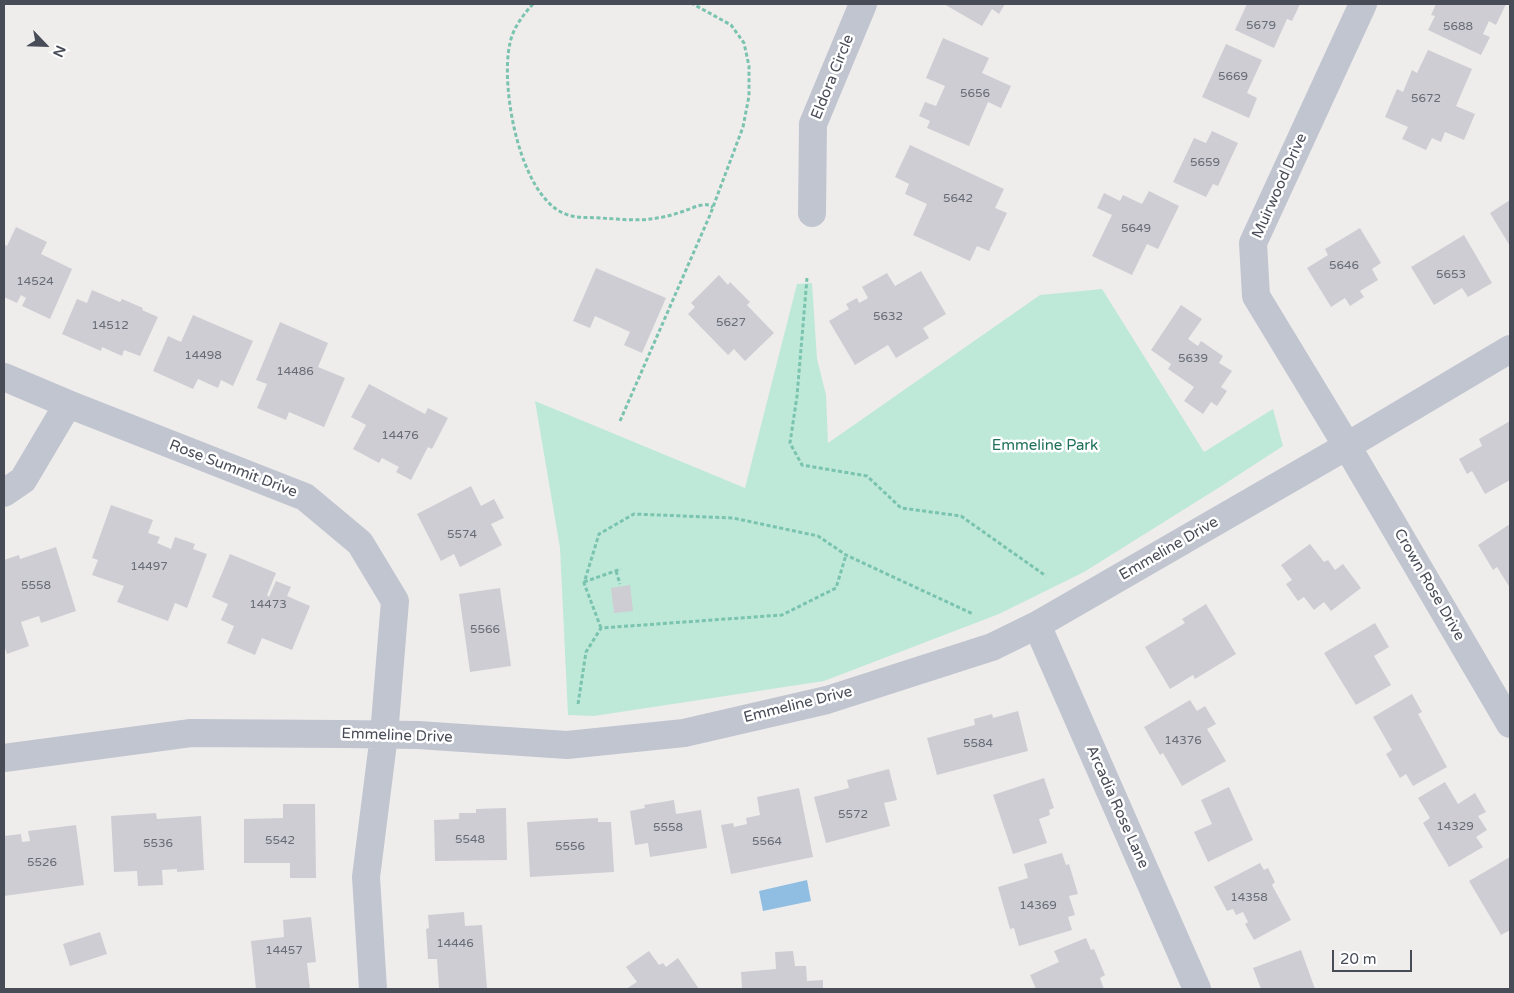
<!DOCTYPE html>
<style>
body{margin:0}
#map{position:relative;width:1514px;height:993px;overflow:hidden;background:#efedec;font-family:"Varela Round",sans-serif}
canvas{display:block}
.frame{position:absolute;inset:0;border:5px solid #474c57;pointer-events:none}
.north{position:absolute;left:20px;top:20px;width:50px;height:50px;-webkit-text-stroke:4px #fff;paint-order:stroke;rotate:114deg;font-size:14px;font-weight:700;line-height:20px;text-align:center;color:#474c57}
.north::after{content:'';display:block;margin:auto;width:18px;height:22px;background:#474c57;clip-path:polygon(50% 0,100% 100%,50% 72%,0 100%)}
.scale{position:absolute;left:1332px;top:950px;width:80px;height:22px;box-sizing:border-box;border:2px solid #474c57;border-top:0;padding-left:6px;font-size:15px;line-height:18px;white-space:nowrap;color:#474c57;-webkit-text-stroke:4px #fff;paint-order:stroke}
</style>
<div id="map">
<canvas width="1514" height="993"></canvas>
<div class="frame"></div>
<div class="north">N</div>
<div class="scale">20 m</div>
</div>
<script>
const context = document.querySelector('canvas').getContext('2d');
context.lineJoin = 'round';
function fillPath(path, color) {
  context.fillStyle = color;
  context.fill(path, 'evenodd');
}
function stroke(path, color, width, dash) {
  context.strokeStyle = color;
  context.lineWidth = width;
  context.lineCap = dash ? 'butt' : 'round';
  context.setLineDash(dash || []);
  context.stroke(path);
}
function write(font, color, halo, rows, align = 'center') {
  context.font = font + ' "Varela Round",sans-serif';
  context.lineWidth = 5;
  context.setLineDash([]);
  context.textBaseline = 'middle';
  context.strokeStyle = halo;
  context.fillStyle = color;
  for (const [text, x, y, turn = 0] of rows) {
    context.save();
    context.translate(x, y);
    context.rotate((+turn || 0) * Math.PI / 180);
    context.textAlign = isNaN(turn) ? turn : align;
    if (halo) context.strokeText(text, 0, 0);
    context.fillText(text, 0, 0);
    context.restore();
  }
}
fillPath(new Path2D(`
 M812,283l5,76 9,36 2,48 212,-148 62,-6 102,163 69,-43 10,37 -60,39 -139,87 -85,42 -175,67 -230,35 -26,-1 -8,-167 -25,-147 210,87 52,-204z`), '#bee9d8');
fillPath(new Path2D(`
 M807,880l4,21 -48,10 -4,-20z`), '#90bee2');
fillPath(new Path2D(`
 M944,4h61l-6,10 -7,-5 -10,17z
 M1247,4h53l-8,17 -5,-2 -13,29 -39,-18z
 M1436,4h70l-10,21 -7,-4 -6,13 7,3 -9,18 -53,-25 7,-14 -4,-1z
 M943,38l46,20 -7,15 29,13 -10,22 -13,-6 -19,44 -42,-18 3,-7 -11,-5 6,-14 11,4 9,-20 -19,-8z
 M1226,44l36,16 -15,33 10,5 -8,20 -47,-21z
 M1428,50l44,19 -16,37 19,8 -11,26 -19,-8 -4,10 -9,-4 -6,12 -24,-11 6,-12 -23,-10 12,-28 6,3 9,-22 5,3z
 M1212,131l26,12 -20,43 -5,-2 -7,13 -33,-15 21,-44 12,5z
 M910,145l94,44 -9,19 12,5 -18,38 -12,-5 -7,15 -57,-26 14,-31 -22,-10 4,-10 -14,-7z
 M1149,191l30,15 -21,43 -11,-5 -15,31 -40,-19 20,-41 -15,-7 7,-15 16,8 3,-6 19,9z
 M1510,200v46l-20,-33z
 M16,227l31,15 -6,12 31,15 -22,50 -28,-13 4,-8 -5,-3 -4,8 -13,-6v-53l3,2z
 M1360,228l21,35 -9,6 6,11 -18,11 4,6 -14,9 -5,-8 -14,9 -24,-39 21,-13 -3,-6z
 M1464,235l28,48 -24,14 -6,-9 -28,17 -23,-38z
 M596,268l70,30 -24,55 -18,-8 6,-13 -35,-16 -5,12 -17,-7z
 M921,271l25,43 -23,14 6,10 -33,20 -8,-13 -33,20 -26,-44 20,-12 -3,-5 11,-6 2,5 9,-5 -6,-11 25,-14 8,13z
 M719,275l9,10 2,-3 20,20 -3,3 27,28 -29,28 -11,-12 -6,6 -40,-41 7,-7 -4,-4z
 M92,290l28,12 2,-3 21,9 -1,2 16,7 -18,39 -16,-6 -2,6 -20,-9 -1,4 -39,-17 15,-35 10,4z
 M1181,305l21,14 -14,20 10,7 3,-5 22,15 -4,7 13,8 -11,16 6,4 -10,15 -6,-4 -8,12 -19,-13 10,-14 -26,-18 3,-5 -20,-14z
 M193,315l60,26 -20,45 -12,-6 -3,8 -20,-9 -5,10 -40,-18 15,-35 13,6z
 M280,322l48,21 -10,24 27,11 -21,49 -35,-15 -3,8 -29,-12 10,-24 -11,-4z
 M369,384l56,30 3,-6 20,10 -16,31 -4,-2 -17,33 -15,-8 3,-5 -17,-9 -3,5 -26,-14 13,-24 -15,-8z
 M1510,421v59l-25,14 -13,-23 -5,3 -8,-15 23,-13 -3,-7z
 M471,486l10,20 13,-7 10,19 -13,6 11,21 -42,22 -6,-13 -13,7 -24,-47z
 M111,505l42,15 -5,13 12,4 -3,6 14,6 4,-12 20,7 -2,5 14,5 -20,54 -12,-5 -7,18 -51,-19 7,-16 -32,-11 6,-15 -6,-2z
 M1510,524v64l-13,-21 -4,3 -15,-25z
 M1310,544l14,18 4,-2 7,10 8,-6 18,24 -30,23 -7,-9 -10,8 -10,-13 -6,4 -12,-17 6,-4 -11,-15z
 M56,547l20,64 -35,12 -2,-7 -18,6 8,24 -22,8 -3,-9v-85l15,-5 1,4z
 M230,554l46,19 -9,22 2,2 7,-16 15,6 -4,9 23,10 -18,44 -30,-12 -7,17 -28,-12 7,-17 -13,-6 7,-16 -16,-7z
 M630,585l3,26 -19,2 -3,-25z
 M500,588l11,78 -41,6 -11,-78z
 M1206,604l30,50 -41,25 -2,-4 -23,14 -25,-42 40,-24 -3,-4z
 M1375,623l14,24 -15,9 17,29 -35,20 -32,-52z
 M1412,694l10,18 -4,2 29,53 -34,19 -7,-12 -6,4 -14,-24 6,-4 -19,-33z
 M1190,700l7,11 8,-5 11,18 -9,5 19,32 -44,25 -19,-33 -3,2 -16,-28z
 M1018,711l10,40 -91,24 -10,-37 48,-13 -1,-6 18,-5 1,4z
 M889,769l8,31 -13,3 6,23 -64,17 -12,-46 35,-9 -2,-8z
 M1044,778l10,30 -5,2 1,5 -11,4 8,24 -34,11 -20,-59z
 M1445,782l13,22 17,-11 11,19 -8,4 9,14 -11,7 7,10 -34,20 -26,-44 7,-5 -12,-20z
 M1229,787l24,53 -45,22 -14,-30 18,-8 -11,-24z
 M799,788l14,69 -82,17 -10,-49 12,-2 1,4 13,-3 -1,-6 14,-3 -3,-18z
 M674,800l2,14 25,-4 6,38 -57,9 -2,-14 -13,2 -5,-34 15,-3 -1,-3z
 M283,804h32l1,74h-26v-15h-46v-44l39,-1z
 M506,808l1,52 -72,1 -1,-41 25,-1v-6h17v-4z
 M156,813l1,6 44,-3 3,54 -27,2v-3l-15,1 1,15 -25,1 -1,-15 -23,1 -3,-56z
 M598,818v4h13l3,50 -84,5 -3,-55z
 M76,825l8,60 -80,11v-60l17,-2 1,8 8,-1 -2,-10z
 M1062,853l4,12 3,-1 9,30 -9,2 6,19 -7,2 4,13 -53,16 -5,-18 -4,1 -12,-42 30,-9 -4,-14z
 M1510,857v73l-9,5 -32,-54z
 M1260,863l4,7 4,-2 7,14 -3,3 19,35 -37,20 -9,-16 3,-2 -5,-10 -7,3 -3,-6 -6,2 -13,-24z
 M464,912l1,14 17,-1 5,64h-48l-2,-30h-9l-2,-30 3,-1 -1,-13z
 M311,917l5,45 -9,1 3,26h-54l-5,-48 33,-4 -1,-17z
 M100,932l7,22 -37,12 -7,-22z
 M1086,938l5,12 3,-1 11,26 -5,3 4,11h-68l-6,-14 29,-13 -5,-11z
 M1301,950l14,39h-54l-8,-21z
 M649,951l10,14 4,-2 3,4 12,-9 21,31h-73l11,-7 -11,-15z
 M793,951l2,15h11l1,15 16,-1v9h-81l-1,-17 35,-3 -1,-17z`), '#cdcdd3');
stroke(new Path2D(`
 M533,4c-10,11 -20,24 -23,39 -10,43 9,150 53,170 13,6 25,4 38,5 16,1 33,3 49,1 11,-1 23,-4 34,-8 6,-2 12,-5 18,-6 4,-1 7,0 11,2
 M807,278l-10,118 -7,47 12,22 65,11 34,32 60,8 85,60
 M620,421l90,-206 33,-88 6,-31v-30l-5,-23 -13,-18 -38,-21
 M616,571l4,13
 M584,582l37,-13
 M601,628l-17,-45 15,-49 35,-20 99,4 85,18 28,19 127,59
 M578,704l8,-52 15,-24 181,-13 54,-27 10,-33`), '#7ac3af', 3, [4, 2.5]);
stroke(new Path2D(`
 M1363,4l-110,239 3,53 91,150 163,278
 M812,213l1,-89 50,-120
 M4,377l64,27 237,93 55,46 35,58 -11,134 -18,142 7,112
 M4,493l19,-13 45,-76
 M1037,625l160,364
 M4,758l187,-25 152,1 75,1 149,10 117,-12 143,-33 165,-53 45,-22 310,-179 163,-97`), '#c1c5d0', 28);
write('12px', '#686c76', null, [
 ["5679",1261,26],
 ["5688",1458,27],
 ["5669",1233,77],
 ["5656",975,94],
 ["5672",1426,99],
 ["5659",1205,163],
 ["5642",958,199],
 ["5649",1136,229],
 ["5646",1344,266],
 ["5653",1451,275],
 ["14524",35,282],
 ["5632",888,317],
 ["5627",731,323],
 ["14512",110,326],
 ["14498",203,356],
 ["5639",1193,359],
 ["14486",295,372],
 ["14476",400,436],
 ["5574",462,535],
 ["14497",149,567],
 ["5558",36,586],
 ["14473",268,605],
 ["5566",485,630],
 ["14376",1183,741],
 ["5584",978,744],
 ["5572",853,815],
 ["14329",1455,827],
 ["5558",668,828],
 ["5548",470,840],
 ["5542",280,841],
 ["5564",767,842],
 ["5536",158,844],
 ["5556",570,847],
 ["5526",42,863],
 ["14358",1249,898],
 ["14369",1038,906],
 ["14446",455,944],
 ["14457",284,951]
]);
write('15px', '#474c57', '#fff', [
 ["Eldora Circle",833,77,-68],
 ["Muirwood Drive",1280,186,-66],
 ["Rose Summit Drive",233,469,21],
 ["Emmeline Drive",1169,549,-30],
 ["Crown Rose Drive",1429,585,60],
 ["Emmeline Drive",798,705,-14],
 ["Emmeline Drive",397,736,2],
 ["Arcadia Rose Lane",1117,807,66]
]);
write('15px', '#20705a', '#fff', [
 ["Emmeline Park",1045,446]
]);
</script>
